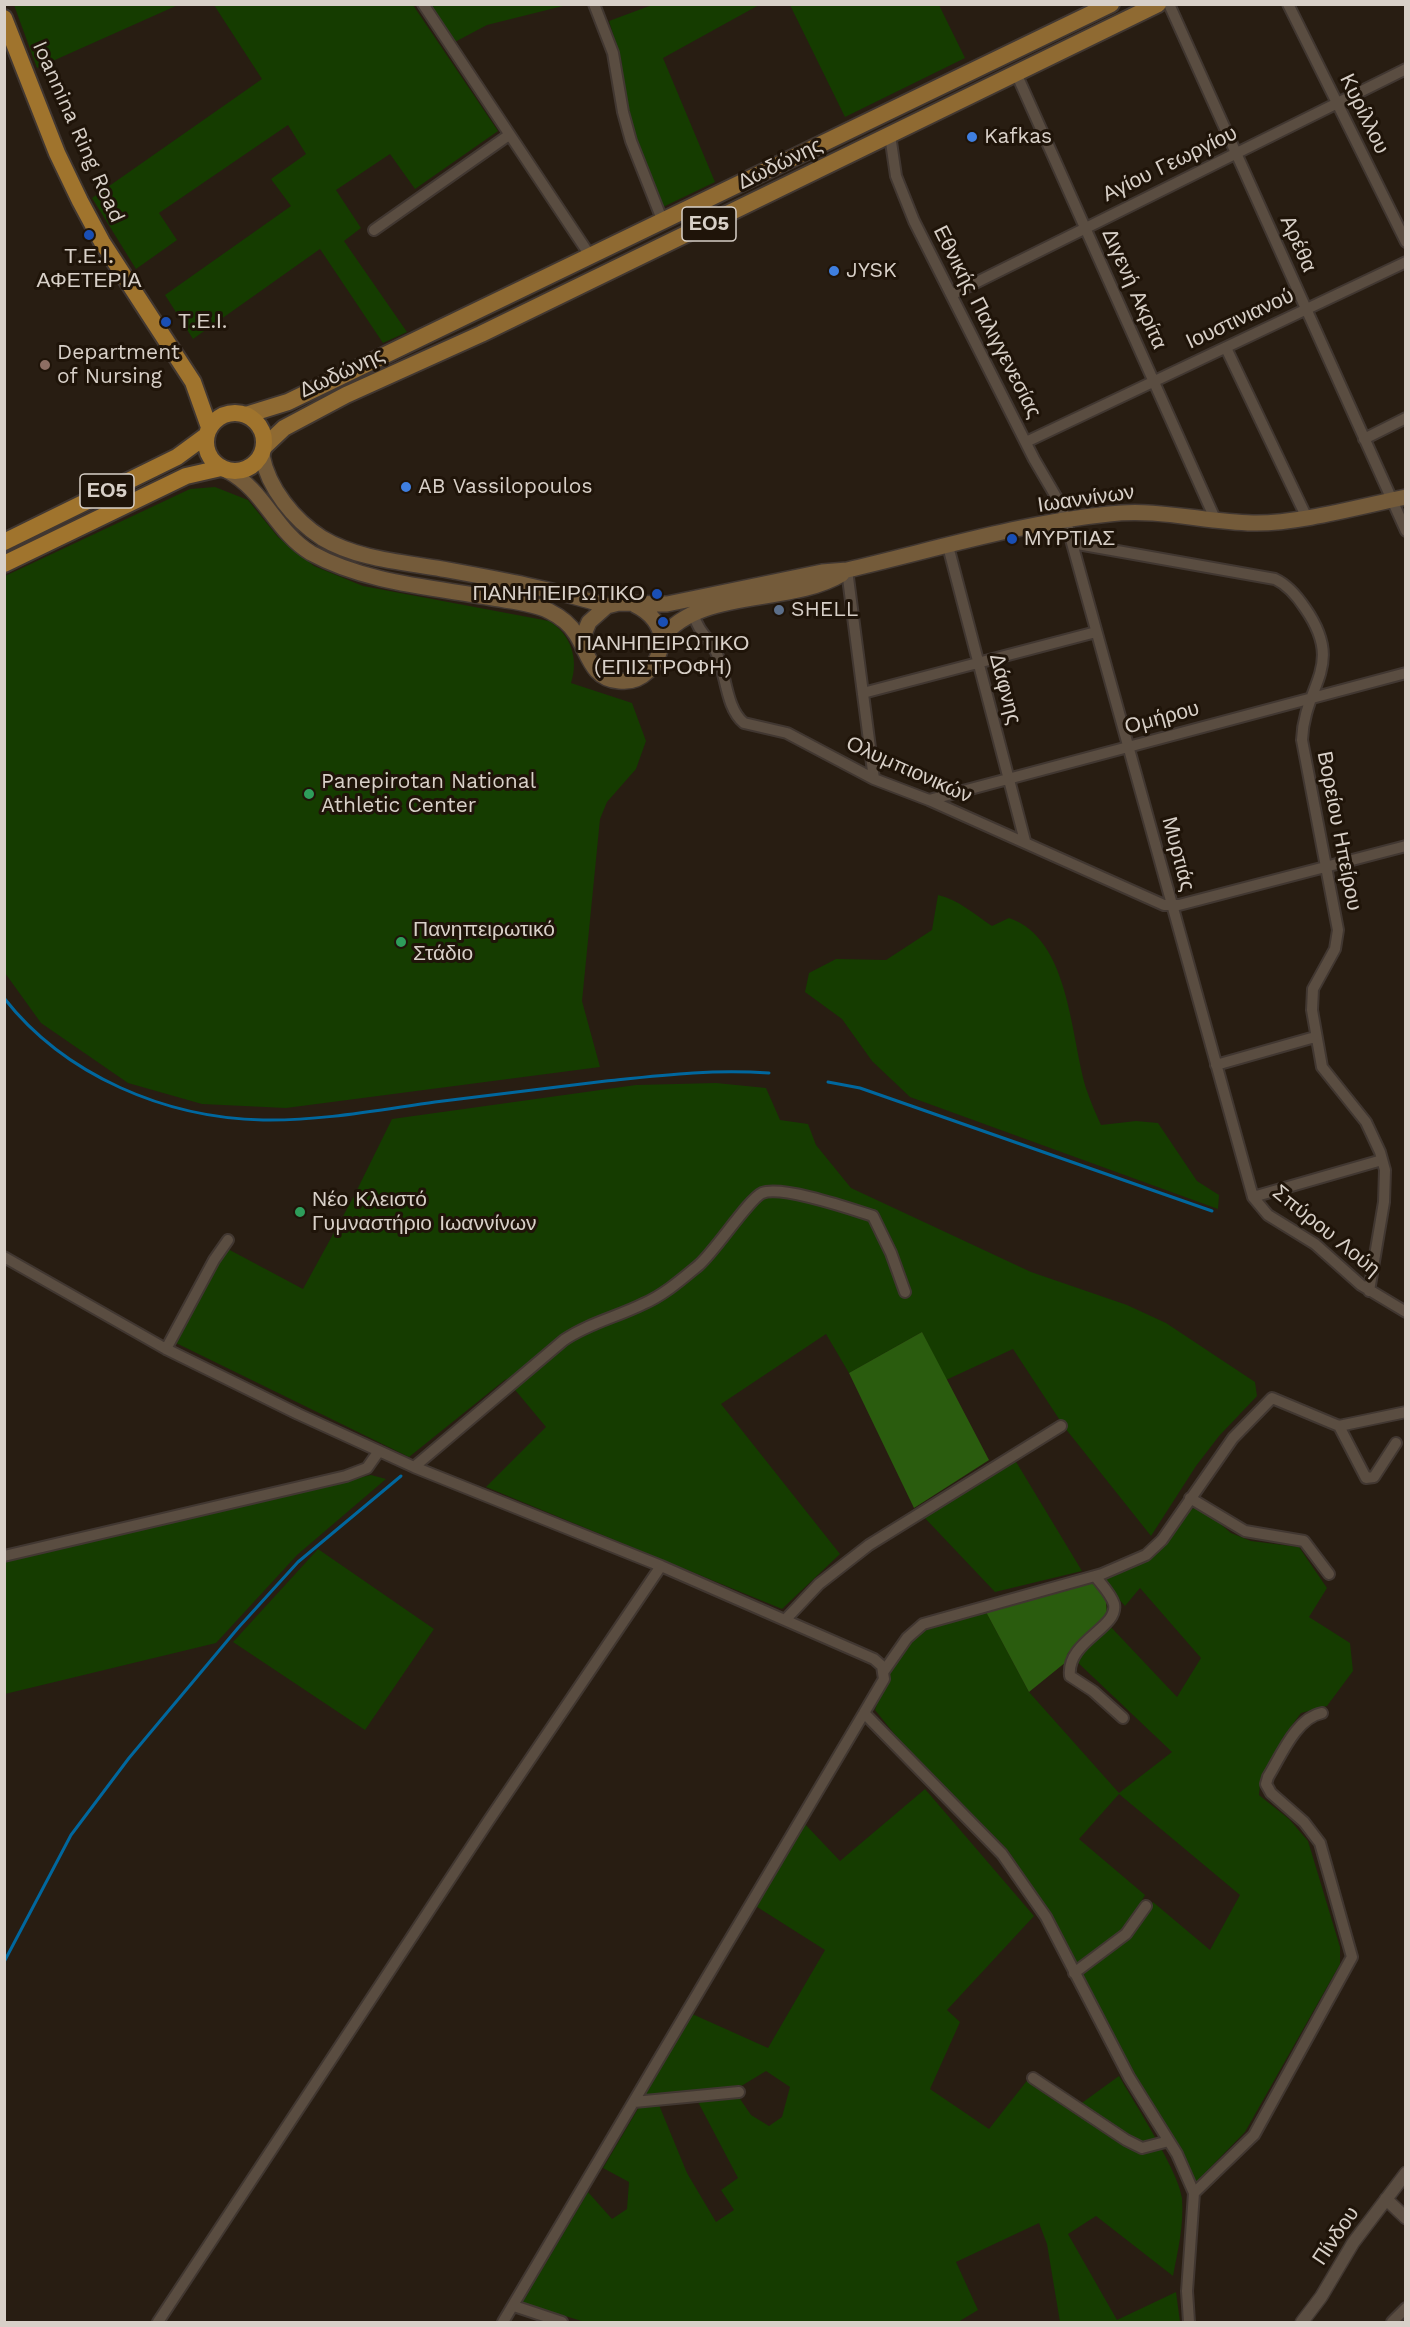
<!DOCTYPE html>
<meta charset="utf-8">
<style>
body{margin:0}
#map{position:relative;width:1410px;height:2327px;overflow:hidden;background:#281d12;font-family:"Work Sans",sans-serif}
canvas{display:block}
.frame{position:absolute;inset:0;border:6px solid #d8d0c8;pointer-events:none}
</style>
<div id="map">
<canvas width="1410" height="2327"></canvas>
<div class="frame"></div>
</div>
<script>
const context = document.querySelector('canvas').getContext('2d');
context.lineJoin = 'round';
function fillPath(path, color) {
  context.fillStyle = color;
  context.fill(path, 'evenodd');
}
function stroke(path, color, width, dash) {
  context.strokeStyle = color;
  context.lineWidth = width;
  context.lineCap = dash ? 'butt' : 'round';
  context.setLineDash(dash || []);
  context.stroke(path);
}
function write(font, color, halo, rows, align = 'center') {
  context.font = font + ' "Work Sans",sans-serif';
  context.lineWidth = 6;
  context.setLineDash([]);
  context.textBaseline = 'middle';
  context.strokeStyle = halo;
  context.fillStyle = color;
  for (const [text, x, y, turn = 0] of rows) {
    context.save();
    context.translate(x, y);
    context.rotate((+turn || 0) * Math.PI / 180);
    context.textAlign = isNaN(turn) ? turn : align;
    if (halo) context.strokeText(text, 0, 0);
    context.fillText(text, 0, 0);
    context.restore();
  }
}
fillPath(new Path2D(`
 M14,5v-1l164,1 -141,63z
 M214,5h199l85,126 -83,58 -25,-35 -54,36 25,38 -17,13 63,91 -24,11 -63,-94 -127,90 -28,-44 126,-89 -20,-27 35,-25 -18,-29 -129,88 18,27 -41,29 -44,-71 170,-119z
 M429,5h138l-80,20 -34,18z
 M652,5h107l-96,53 52,124 -54,26 -32,-88 -7,-33v-24l-13,-42z
 M790,5h149l26,53 -120,59z
 M215,487l33,13 30,37 36,29 49,20 186,35c22,13 30,38 22,62l61,20 14,38 -10,28 -29,33 -7,17 -18,182 18,66 -314,41 -84,-4 -74,-21 -87,-60 -36,-50v-397l185,-87z
 M938,895c21,5 36,19 54,31l17,-8c62,21 61,120 78,173 4,12 9,23 14,34l35,-4 22,2 39,58 22,14 -1,14 -308,-112 -38,-36 -30,-42 -37,-27 4,-19 27,-14 50,1 46,-30z
 M716,1083l50,5 14,32 28,4 8,21 35,43 180,84 96,33 39,18 89,59 2,14 -38,40 -23,30 -45,70 -86,-108 -52,-79 -67,31 -24,-48 -73,41 -23,-39 -105,70 119,150 -58,55 -296,-122 60,-60 -40,-48 -97,78 -233,-114 50,-95 77,41 51,-93 38,-77 244,-34z
 M1015,1460l67,111 -87,21 -72,-76z
 M371,1475l15,4 -89,76 -81,88 -211,51 -1,-133z
 M1195,1508l23,14 13,11 20,8 48,6 28,41 -18,29 41,26 3,28 -26,35 -26,7 -19,26 4,3 -26,42 -1,11 30,24 19,22 32,106v17l-95,168 -49,50 -18,-36 -36,-56 -61,-117 47,-36 25,-35 57,48 30,-55 -121,-101 -40,45 66,56 -21,36 -48,36 -26,-53 -43,-65 -99,-98 -33,-41c8,-23 21,-57 40,-74 16,-16 48,-20 70,-26l44,82 90,101 53,-41 -100,-95 37,-32 68,72 24,-39 -61,-70 -15,18 -24,-27c50,-15 58,-28 87,-69z
 M318,1549l116,80 -69,101 -132,-88z
 M925,1789l109,127 -87,94 13,12 -30,67 59,40 44,-56 46,32 40,-29c15,26 60,96 63,122 2,27 -4,52 -9,78l-77,-60 -28,18 49,86 59,-28 4,30h-120l-13,-78 -8,-21 -83,39 22,48 -20,12h-373l-63,-19 66,-111 24,27 15,-10 2,-27 -26,-14 36,-61 20,-2 28,68 29,49 18,-12 -13,-20 17,-12 -41,-78 41,-4 13,19 18,11 13,-9 8,-30 -24,-16 -28,17 -80,9 -15,-2 47,-82 78,35 57,-98 -71,-45 49,-83 37,39z`), '#153c00');
fillPath(new Path2D(`
 M922,1332l67,128 -75,48 -65,-135z
 M1093,1580l13,21 1,14 -39,38 -2,9 -37,30 -44,-82z`), '#2a5c0e');
stroke(new Path2D(`
 M4,998c61,78 162,120 259,122 58,1 115,-10 172,-18 57,-7 114,-14 171,-21 57,-6 106,-12 163,-8
 M828,1082l32,6 352,123
 M4,1962l67,-127 58,-77 109,-130 60,-66 103,-86`), '#00679e', 3);
const minor = new Path2D(`
 M423,4l168,253
 M594,4l19,49 10,59 8,29 32,81
 M1169,4l237,527
 M1288,4l118,238
 M1016,73l200,448
 M890,135l6,41 18,45 120,238 28,48 191,690 15,18 47,29 46,41 45,27
 M374,230l135,-95
 M953,294l453,-225
 M1226,348l80,168
 M1364,439l42,-21
 M1026,442l380,-180
 M1072,543l203,36c13,6 22,17 30,29 41,59 -1,76 -3,132l36,190 -3,19 -22,40 -1,21 10,57 44,55 14,30 5,18 -1,32 -15,89
 M948,546l77,295
 M847,570l27,209
 M693,613c6,21 16,24 24,41 9,20 9,55 27,69l43,10 87,46 55,21 235,105h15l227,-59
 M863,693l233,-61
 M929,800l477,-127
 M1216,1065l99,-28
 M1253,1197l129,-37
 M4,1257l162,92 132,65 116,53 247,99 213,93 8,7 2,13 -20,34 -361,609
 M166,1349l48,-89 14,-20
 M1339,1426l67,-14
 M414,1467l150,-127c25,-17 53,-23 79,-36 21,-9 39,-25 56,-39 17,-15 50,-66 63,-72 20,-8 89,16 111,23l18,37 14,39
 M1190,1498l55,33 59,10 25,33
 M4,1556l342,-80 21,-8 12,-17
 M1095,1576c6,8 16,18 19,28 5,24 -48,37 -44,72l23,15 30,27
 M786,1619l33,-35 50,-39 192,-119
 M884,1671l23,-33 16,-14 179,-50 44,-19 16,-15 71,-102 39,-40 67,28 27,52 8,-1 22,-34
 M864,1713l138,141 44,63 83,160 48,77 17,39 -7,98 2,31
 M1074,1973l52,-39 20,-28
 M1033,2078l93,62 16,8 27,-7
 M634,2102l105,-10
 M1194,2193l60,-58 98,-178 -32,-114 -16,-21 -33,-29 -5,-9 2,-7c13,-21 28,-59 54,-64
 M514,2306l48,16
 M158,2322l331,-502 172,-254
 M1392,2322l14,-14`);
const tertiary = new Path2D(`
 M1386,2199l20,19
 M1302,2322l19,-25 32,-54 53,-70`);
const secondary = new Path2D(`
 M262,455c6,33 32,65 60,83 35,21 80,24 120,31 55,10 111,20 165,37
 M228,471c36,19 48,61 83,82 53,29 117,34 176,44 18,4 45,5 62,14 10,5 21,13 27,23 13,20 15,45 43,47 23,3 40,-16 42,-38 2,-17 -11,-31 -26,-38
 M661,639c39,-52 128,-33 181,-65
 M583,648l1,-14 5,-12 18,-16 12,-3 48,1 155,-32 25,-2c86,-20 173,-47 262,-56 49,-6 95,8 144,9 44,1 109,-17 153,-26`);
const primary = new Path2D(`
 M246,415l42,-13 823,-398
 M264,447l20,-19 62,-33 135,-61 677,-330`);
const trunk = new Path2D(`
 M4,18l53,135 23,48 22,41 91,140 16,45
 M206 442a29 29 0 1 1 58 0a29 29 0 1 1-58 0Z
 M4,542l173,-85 30,-22
 M4,564l182,-88 35,-8`);
stroke(minor, '#413731', 14);
stroke(tertiary, '#413731', 15);
stroke(secondary, '#413731', 18);
stroke(primary, '#413731', 20);
stroke(trunk, '#413731', 20);
stroke(minor, '#5a4d41', 10);
stroke(tertiary, '#5a4d41', 12);
stroke(secondary, '#745b3a', 15);
stroke(primary, '#8f6a32', 16);
stroke(trunk, '#a0742d', 16);
for (const [x, y, r, color] of [
 [972,137,6,"#3f7fe0"],
 [89,235,6,"#1a4fb4"],
 [834,271,6,"#3f7fe0"],
 [166,322,6,"#1a4fb4"],
 [45,365,6,"#8d6e63"],
 [406,487,6,"#3f7fe0"],
 [1012,539,6,"#1a4fb4"],
 [657,594,6,"#1a4fb4"],
 [779,610,6,"#5c6f8a"],
 [663,622,6,"#1a4fb4"],
 [309,794,6,"#2e9e5b"],
 [401,942,6,"#2e9e5b"],
 [300,1212,6,"#2e9e5b"]
]) {
  const dot = new Path2D();
  dot.arc(x, y, r, 0, 2 * Math.PI);
  context.fillStyle = color;
  context.fill(dot);
  stroke(dot, '#1f1409', 2);
}
for (const [x, y, w] of [
 [709,224,54],
 [107,491,54]
]) {
  const box = new Path2D();
  box.roundRect(x - w / 2, y - 17, w, 34, 4.5);
  context.fillStyle = '#1f1409';
  context.fill(box);
  stroke(box, '#d8d0c8', 1.5);
}
write('bold 20px', '#d8d0c8', null, [
 ["ΕΟ5",709,224],
 ["ΕΟ5",107,491]
]);
write('21px', '#d8d0c8', '#1f1409', [
 ["Κυρίλλου",1364,114,64],
 ["Ioannina Ring Road",78,132,66],
 ["Δωδώνης",780,164,-26],
 ["Αγίου Γεωργίου",1170,164,-26],
 ["Αρέθα",1298,244,66],
 ["Διγενή Ακρίτα",1134,289,66],
 ["Ιουστινιανού",1240,319,-25],
 ["Εθνικής Παλιγγενεσίας",987,322,63],
 ["Δωδώνης",342,373,-25],
 ["Ιωαννίνων",1086,499,-8],
 ["Δάφνης",1005,689,75],
 ["Ομήρου",1162,718,-15],
 ["Ολυμπιονικών",909,770,24],
 ["Βορείου Ηπείρου",1339,831,79],
 ["Μυρτιάς",1178,854,75],
 ["Σπύρου Λούη",1326,1231,39],
 ["Πίνδου",1336,2236,-56]
]);
write('21px', '#d8d0c8', '#1f1409', [
 ["Kafkas",984,137],
 ["Τ.Ε.Ι.",89,257,"center"],
 ["ΑΦΕΤΕΡΙΑ",89,281,"center"],
 ["JYSK",846,271],
 ["Τ.Ε.Ι.",178,322],
 ["Department",57,353],
 ["of Nursing",57,377],
 ["AB Vassilopoulos",418,487],
 ["ΜΥΡΤΙΑΣ",1024,539],
 ["ΠΑΝΗΠΕΙΡΩΤΙΚΟ",645,594,"right"],
 ["SHELL",791,610],
 ["ΠΑΝΗΠΕΙΡΩΤΙΚΟ",663,644,"center"],
 ["(ΕΠΙΣΤΡΟΦΗ)",663,668,"center"],
 ["Panepirotan National",321,782],
 ["Athletic Center",321,806],
 ["Πανηπειρωτικό",413,930],
 ["Στάδιο",413,954],
 ["Νέο Κλειστό",312,1200],
 ["Γυμναστήριο Ιωαννίνων",312,1224]
], 'left');
</script>
